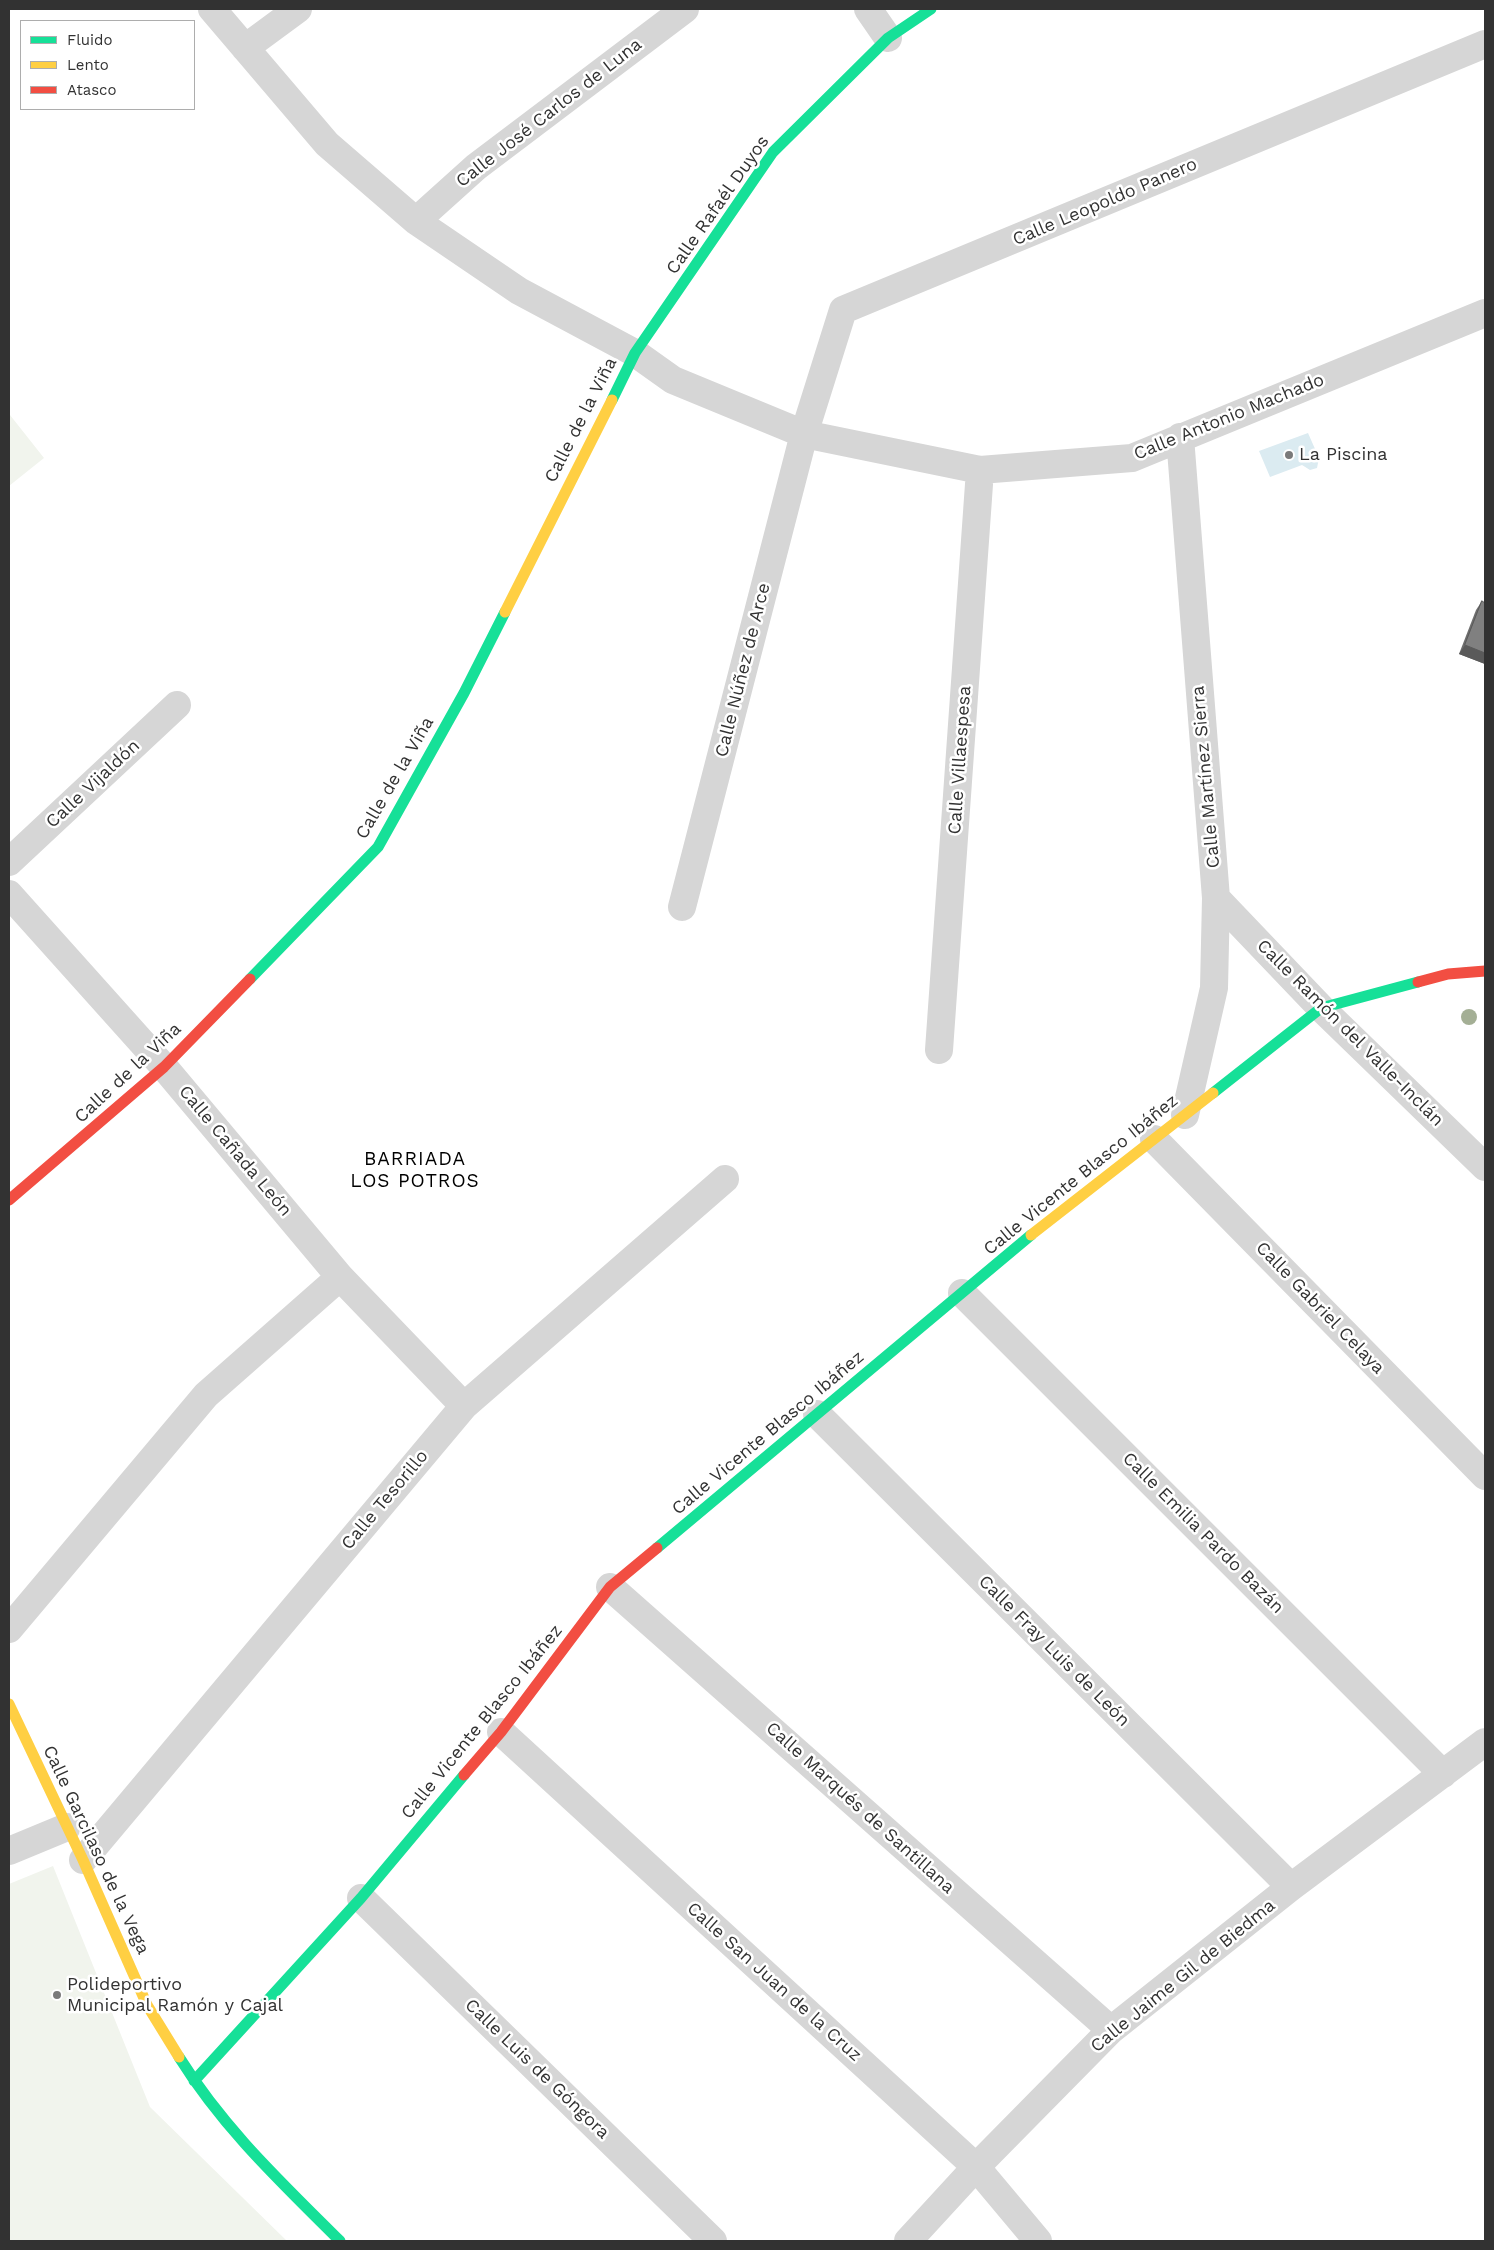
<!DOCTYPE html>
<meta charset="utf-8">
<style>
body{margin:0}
#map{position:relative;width:1494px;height:2250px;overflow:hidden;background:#fff;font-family:"Work Sans",sans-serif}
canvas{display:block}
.frame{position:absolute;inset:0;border:10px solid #323232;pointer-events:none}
.legend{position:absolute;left:20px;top:20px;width:175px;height:90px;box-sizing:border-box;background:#fff;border:1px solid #adadad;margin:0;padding:6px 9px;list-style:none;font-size:15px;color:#323232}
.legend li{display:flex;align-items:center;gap:10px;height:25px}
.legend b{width:25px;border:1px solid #adadad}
</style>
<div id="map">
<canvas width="1494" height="2250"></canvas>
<div class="frame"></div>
<ul class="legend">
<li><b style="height:6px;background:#16e098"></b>Fluido</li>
<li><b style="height:6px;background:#ffcf43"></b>Lento</li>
<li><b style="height:6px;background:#f24e42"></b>Atasco</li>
</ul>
</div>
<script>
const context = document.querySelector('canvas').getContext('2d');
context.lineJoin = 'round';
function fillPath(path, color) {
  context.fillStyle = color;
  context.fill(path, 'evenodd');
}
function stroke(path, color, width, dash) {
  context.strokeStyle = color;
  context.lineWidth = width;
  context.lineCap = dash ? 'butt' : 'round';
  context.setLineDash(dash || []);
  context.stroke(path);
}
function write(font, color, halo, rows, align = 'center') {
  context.font = font + ' "Work Sans",sans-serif';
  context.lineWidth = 5;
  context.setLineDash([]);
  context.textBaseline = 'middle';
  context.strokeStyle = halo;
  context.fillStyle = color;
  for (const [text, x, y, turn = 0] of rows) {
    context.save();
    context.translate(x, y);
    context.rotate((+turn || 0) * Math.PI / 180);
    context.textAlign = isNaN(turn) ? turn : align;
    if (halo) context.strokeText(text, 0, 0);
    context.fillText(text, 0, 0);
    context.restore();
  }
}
fillPath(new Path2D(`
 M10,415l34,43 -35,28v-70z
 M53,1866l97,241 137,134h-278v-357z`), '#f1f4ed');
fillPath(new Path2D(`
 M1308,433l11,25 -2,10 -7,2 -8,-5 -32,12 -11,-26z`), '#dbebf1');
stroke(new Path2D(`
 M212,9l115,135 89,77 103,70 116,62 38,27 131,54 176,36 152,-12 353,-145
 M868,9l20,29
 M245,48l53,-39
 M416,221l60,-54 209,-158
 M1180,437l36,461 -2,90 -29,127
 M9,862l168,-157
 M9,894l155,173 176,210 124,129
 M1216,898l105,110 164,159
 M682,907l122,-473 39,-124 642,-266
 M939,1050l41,-580
 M1154,1139l331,337
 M962,1293l481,481
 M817,1414l474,473
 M610,1587l501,443
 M9,1629l197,-234 134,-118
 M501,1732l475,435 62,74
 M9,1851l58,-24
 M83,1860l381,-454 261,-227
 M361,1898l352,343
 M908,2241l68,-74 135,-137 180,-143 194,-145`), '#d6d6d6', 28);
stroke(new Path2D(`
 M612,400l23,-47 138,-201 115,-114 43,-29
 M250,979l128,-132 86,-154 41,-81
 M1213,1093l108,-85 97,-26
 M657,1548l374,-313
 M179,2057c45,72 102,125 161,184
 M194,2081l167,-183 103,-123`), '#16e098', 11);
stroke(new Path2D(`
 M505,612l107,-212
 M1031,1235l182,-142
 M9,1704l74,156 64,145 32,52`), '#ffcf43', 11);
stroke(new Path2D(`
 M1418,982l30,-8 37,-3
 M9,1200l155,-133 86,-88
 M464,1775l37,-43 109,-145 47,-39`), '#f24e42', 11);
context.fillStyle = '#a4af95';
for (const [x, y] of [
 [1469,1017]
]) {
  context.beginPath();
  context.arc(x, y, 8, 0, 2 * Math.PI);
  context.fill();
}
fillPath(new Path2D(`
 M1482,601l3,63 -26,-10 17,-44z`), '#6e6e6e');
fillPath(new Path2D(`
 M1465,645l20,8v11l-26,-10z`), '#5a5a5a');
const building = new Path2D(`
 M1482,601l3,2v50l-20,-8z`);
fillPath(building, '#808080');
stroke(building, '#5a5a5a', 1);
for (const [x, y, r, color] of [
 [1289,455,5,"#7a7a7a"],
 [57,1995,5,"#7a7a7a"]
]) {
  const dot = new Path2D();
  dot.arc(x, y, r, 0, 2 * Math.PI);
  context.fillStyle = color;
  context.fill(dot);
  stroke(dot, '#fff', 2);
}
write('18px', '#323232', '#fff', [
 ["Calle José Carlos de Luna",549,113,-38],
 ["Calle Leopoldo Panero",1105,202,-23],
 ["Calle Rafaél Duyos",718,205,-55],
 ["Calle Antonio Machado",1229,417,-22],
 ["Calle de la Viña",581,420,-63],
 ["Calle Núñez de Arce",743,670,-76],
 ["Calle Villaespesa",960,760,-86],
 ["Calle Martínez Sierra",1206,777,-95],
 ["Calle de la Viña",395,778,-60],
 ["Calle Vijaldón",93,784,-43],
 ["Calle Ramón del Valle-Inclán",1350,1033,45],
 ["Calle de la Viña",128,1073,-43],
 ["Calle Cañada León",235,1151,50],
 ["Calle Vicente Blasco Ibáñez",1081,1175,-39],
 ["Calle Gabriel Celaya",1320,1308,46],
 ["Calle Vicente Blasco Ibáñez",768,1433,-40],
 ["Calle Tesorillo",385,1500,-50],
 ["Calle Emilia Pardo Bazán",1203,1533,45],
 ["Calle Fray Luis de León",1054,1651,45],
 ["Calle Vicente Blasco Ibáñez",482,1722,-51],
 ["Calle Marqués de Santillana",860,1808,42],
 ["Calle Garcilaso de la Vega",96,1850,65],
 ["Calle Jaime Gil de Biedma",1183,1976,-39],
 ["Calle San Juan de la Cruz",774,1982,42],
 ["Calle Luis de Góngora",537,2069,44]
]);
write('18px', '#323232', '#fff', [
 ["La Piscina",1299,455],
 ["Polideportivo",67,1985],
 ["Municipal Ramón y Cajal",67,2006]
], 'left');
context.letterSpacing = '1px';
write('19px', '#000', '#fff', [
 ["BARRIADA",415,1159],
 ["LOS POTROS",415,1181]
]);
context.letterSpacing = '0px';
</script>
